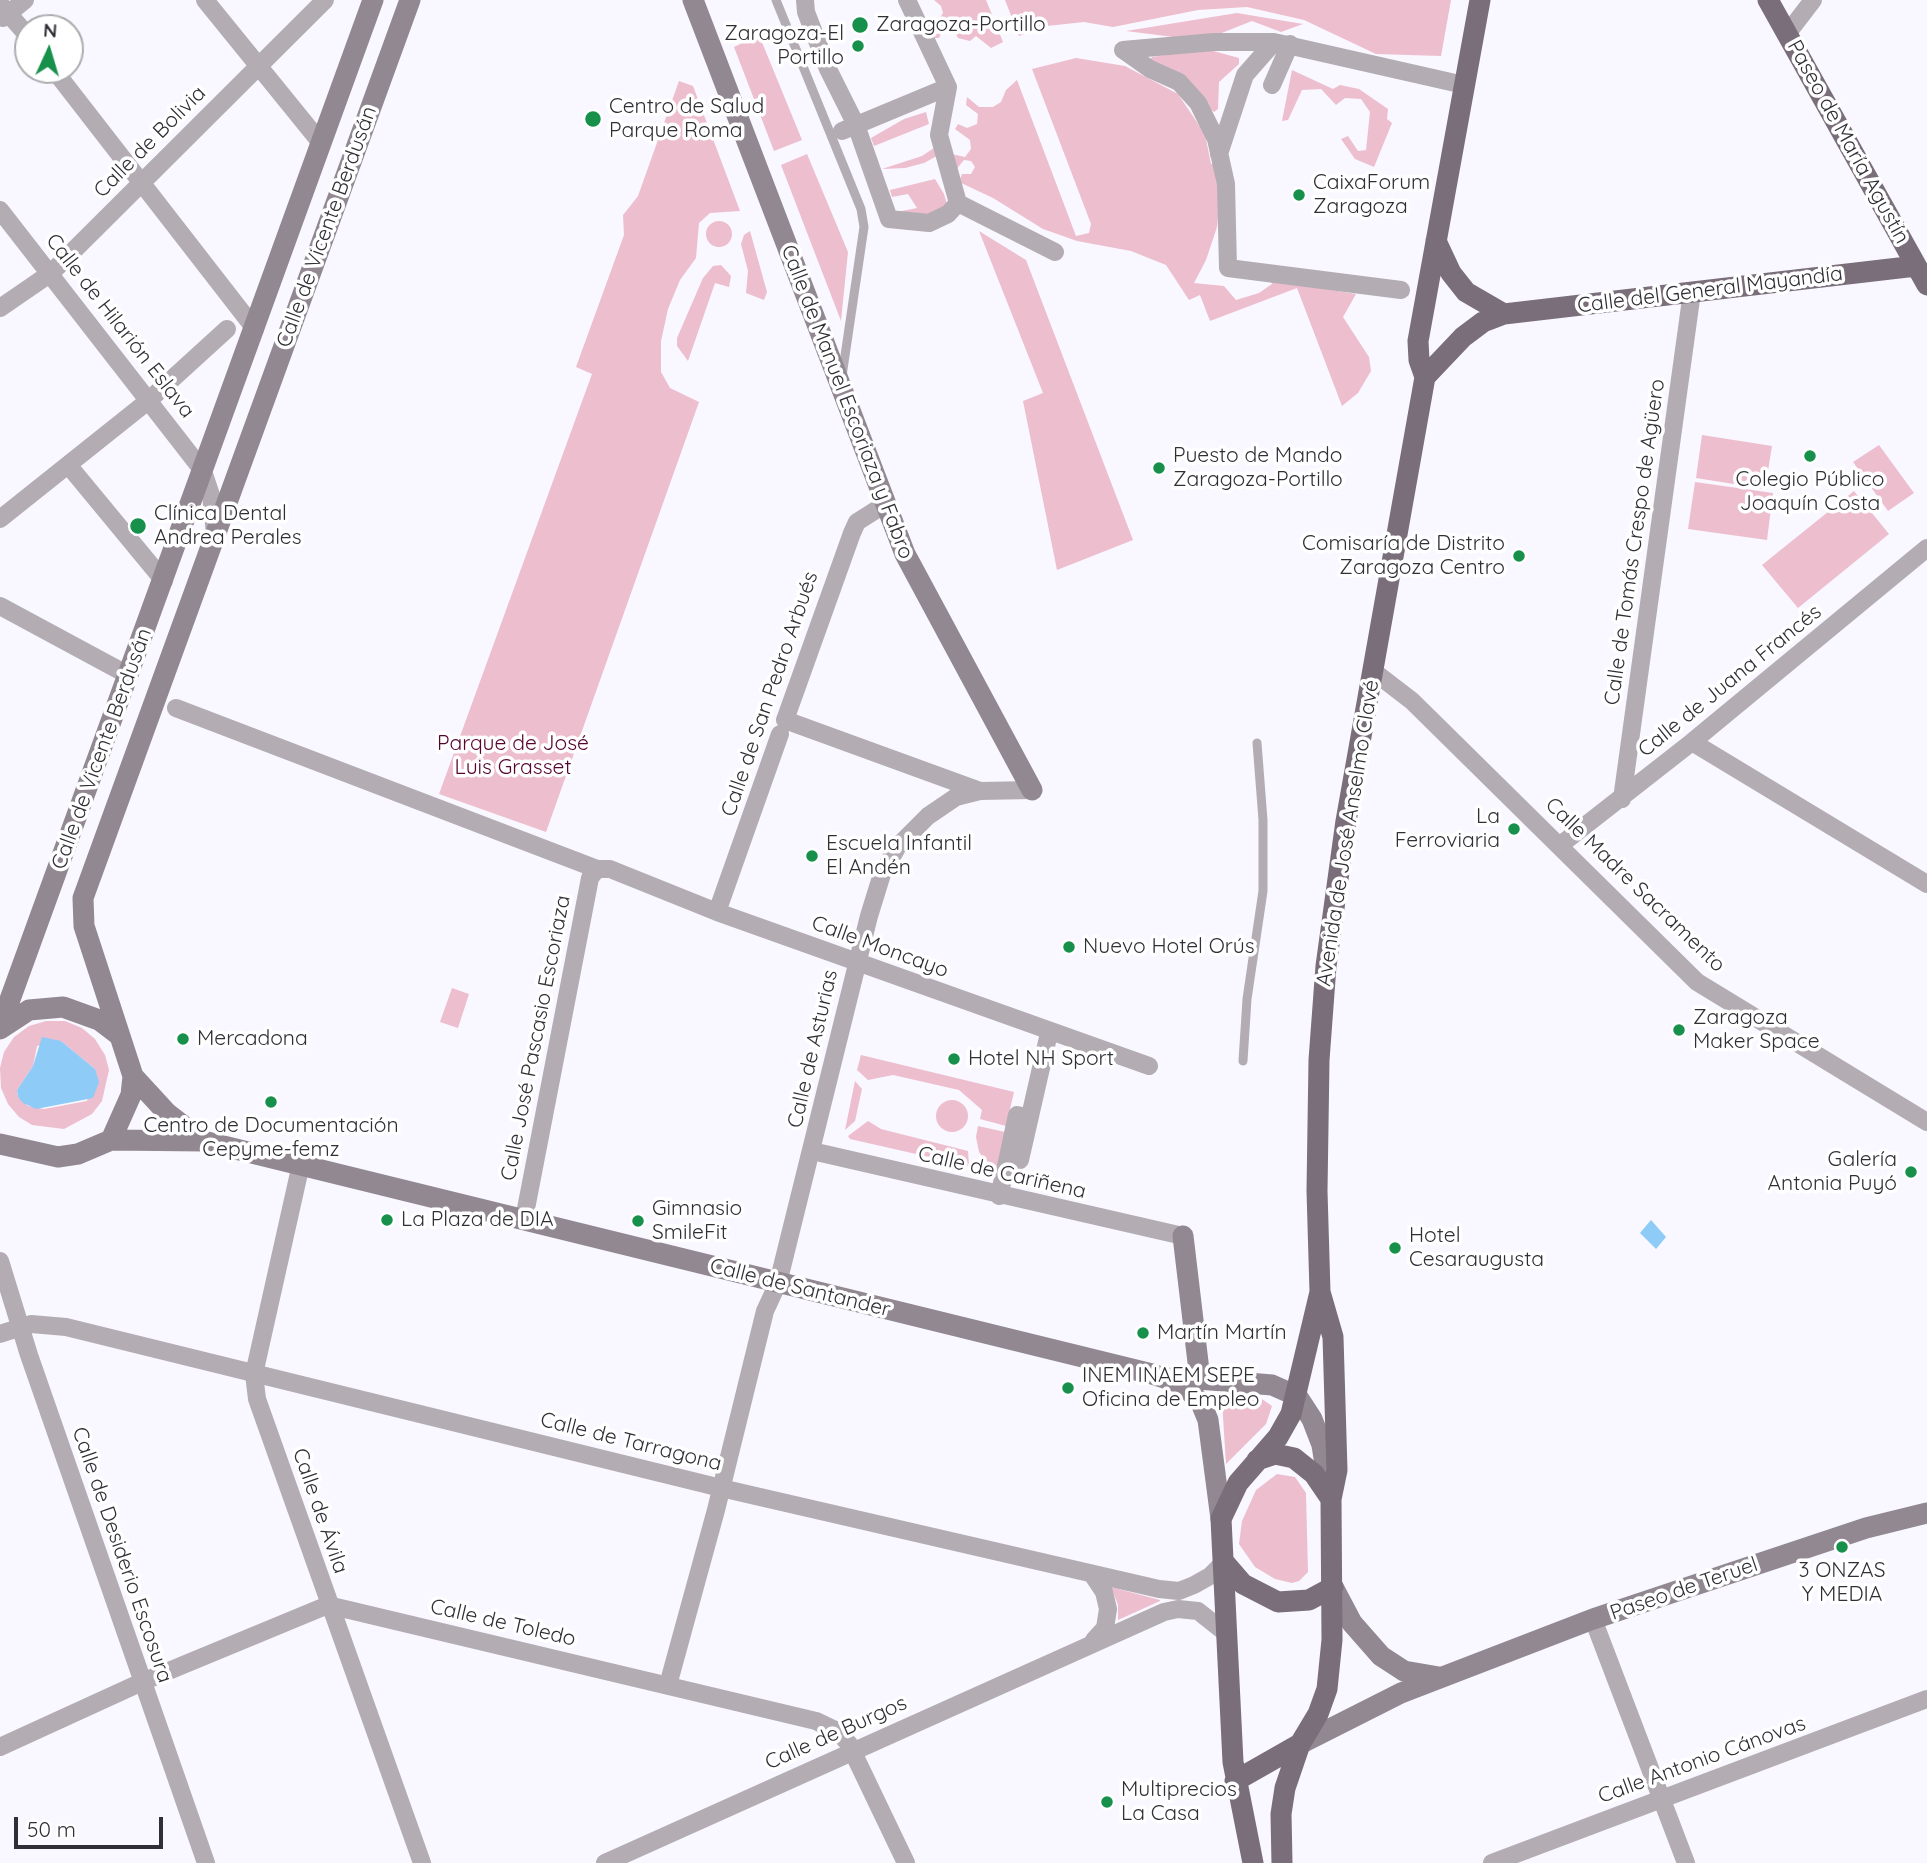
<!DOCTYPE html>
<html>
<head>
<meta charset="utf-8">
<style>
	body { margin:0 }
	#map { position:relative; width:1927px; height:1863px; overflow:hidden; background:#f9f7ff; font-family:Quicksand,sans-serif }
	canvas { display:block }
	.north { position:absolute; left:14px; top:14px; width:70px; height:70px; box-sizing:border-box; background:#fff; border:2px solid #acacaf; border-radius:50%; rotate:4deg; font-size:19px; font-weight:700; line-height:28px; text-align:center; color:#302f36 }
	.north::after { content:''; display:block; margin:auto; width:24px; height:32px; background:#16904b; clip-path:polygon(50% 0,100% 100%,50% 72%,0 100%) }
	.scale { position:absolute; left:14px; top:1817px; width:149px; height:32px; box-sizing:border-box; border:4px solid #302f36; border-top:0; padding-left:9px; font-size:21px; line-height:24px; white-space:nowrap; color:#302f36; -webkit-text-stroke:5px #fff; paint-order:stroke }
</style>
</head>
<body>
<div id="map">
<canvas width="1927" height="1863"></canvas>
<div class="north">N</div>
<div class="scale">50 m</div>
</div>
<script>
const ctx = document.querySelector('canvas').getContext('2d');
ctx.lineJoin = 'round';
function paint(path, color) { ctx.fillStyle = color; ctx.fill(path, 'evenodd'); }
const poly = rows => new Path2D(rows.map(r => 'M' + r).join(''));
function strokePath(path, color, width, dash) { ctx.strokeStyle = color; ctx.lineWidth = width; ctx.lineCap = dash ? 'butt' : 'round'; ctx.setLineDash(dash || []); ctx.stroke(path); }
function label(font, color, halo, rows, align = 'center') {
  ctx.font = font + ' Quicksand,sans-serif'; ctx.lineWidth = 7; ctx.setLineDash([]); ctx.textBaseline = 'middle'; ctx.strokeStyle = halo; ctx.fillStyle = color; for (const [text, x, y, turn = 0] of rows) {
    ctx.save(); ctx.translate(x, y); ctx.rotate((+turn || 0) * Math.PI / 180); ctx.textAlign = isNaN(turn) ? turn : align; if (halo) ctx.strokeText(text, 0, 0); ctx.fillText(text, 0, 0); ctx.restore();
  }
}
paint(poly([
	[934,0,986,0,1003,42,991,48,976,36,970,41,958,38,955,32,948,29,942,32,939,38,933,38,928,25,938,21,943,13,941,6],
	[1005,0,1451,0,1441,56,1376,54,1304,20,1247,7,1198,10,1113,27,1084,22,1047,26,1019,36],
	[1237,13,1303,24,1281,32,1252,21,1209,38,1189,39,1126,31],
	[759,35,802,140,774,151,734,47],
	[1206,49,1239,58,1239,64,1219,82,1218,109,1214,112,1149,60,1152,57],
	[1076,58,1125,66,1178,94,1205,134,1211,164,1215,163,1220,199,1217,227,1206,260,1194,283,1224,286,1236,300,1259,293,1272,284,1271,280,1356,294,1343,317,1369,357,1371,371,1358,393,1342,406,1297,288,1210,321,1200,295,1189,300,1166,265,1131,251,1077,241,1043,229,993,198,959,182,962,174,971,174,975,167,971,161,964,160,955,171,951,154,965,157,971,149,970,140,955,129,958,124,967,128,977,124,978,114,966,105,967,97,979,107,993,107,1001,102,1006,90,1017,80,1076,236,1089,233,1091,224,1032,69],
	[1292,70,1333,89,1340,85,1359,89,1388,109,1387,119,1392,123,1374,167,1355,159,1341,139,1348,136,1358,151,1366,150,1370,112,1361,99,1345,98,1336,105,1321,89,1302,90,1288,120,1282,121],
	[679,81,693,86,740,211,710,213,699,223,696,258,680,280,668,309,661,341,661,372,670,388,699,402,546,832,439,794,592,374,576,367,624,235,623,215,638,196],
	[926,112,929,124,874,146,871,138,904,119],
	[934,148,937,156,924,163,905,168,882,169,922,156],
	[807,154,848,252,841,321,781,165],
	[935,179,944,194,949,211,925,222,900,219,897,212,917,208,908,194,892,197,890,190],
	'706 234a13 13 0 1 1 26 0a13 13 0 1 1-26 0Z',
	[750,231,767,292,764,300,746,293,748,271,741,244,744,235],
	[979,231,1026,260,1133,540,1057,570,1023,401,1043,393],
	[721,265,731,276,729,287,715,283,688,361,677,346,677,338,703,278,713,266],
	[1702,435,1772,446,1765,489,1696,478],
	[1879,445,1914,493,1888,511,1853,462],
	[1695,482,1773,493,1767,540,1688,529],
	[1854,491,1889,534,1798,608,1762,565],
	[452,988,469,994,458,1028,440,1022],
	[46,1021,65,1021,82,1028,95,1039,105,1055,109,1070,102,1101,92,1114,64,1129,32,1125,19,1117,8,1104,1,1088,0,1068,4,1052,14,1037,29,1026],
	[61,1041,95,1069,87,1101,44,1109,28,1106,18,1097,17,1090,33,1066,37,1046],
	[861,1055,1014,1092,1006,1126,980,1119,982,1110,959,1090,893,1075,868,1080,857,1070],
	[855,1081,862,1089,855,1121,845,1130],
	'936 1116a16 16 0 1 1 32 0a16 16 0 1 1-32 0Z',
	[868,1121,881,1129,968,1151,969,1166,850,1139,848,1136],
	[978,1126,1005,1132,997,1166,985,1160,979,1152,976,1137],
	[1225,1396,1259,1397,1272,1406,1266,1424,1226,1464,1222,1401],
	[1277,1474,1295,1477,1306,1493,1308,1572,1299,1581,1292,1583,1275,1579,1255,1567,1239,1544,1242,1521,1256,1490],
	[1111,1587,1160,1600,1160,1601,1118,1620,1118,1605]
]), '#edbece');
paint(poly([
	[42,1037,61,1041,95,1069,99,1082,93,1098,36,1109,23,1103,18,1097,17,1090,33,1066],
	[1651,1220,1666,1237,1656,1249,1640,1233]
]), '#8ecbf6');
strokePath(poly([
	[776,0,861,209,864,227,842,376],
	[1243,1061,1247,999,1263,891,1263,820,1257,743]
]), '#b3acb3', 9);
strokePath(poly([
	[205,0,321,143],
	[805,0,806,12,828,69,856,125,889,219,929,223,948,214,958,203,939,135,948,87,907,0],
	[0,4,28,36],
	[3,18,25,0],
	[1787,34,1813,0],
	[1123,50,1150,69,1179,82,1198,103,1216,139,1226,184,1228,268,1401,290],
	[1123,50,1214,42,1274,42,1464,85],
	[54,70,255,329],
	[1272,85,1290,44],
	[842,131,948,87],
	[1219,154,1245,75,1274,42],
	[958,203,1055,252],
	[0,210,203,471,211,495,215,534],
	[0,308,51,273,325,0],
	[69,466,164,581],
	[884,505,857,522,852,533,785,720,980,791,1032,790],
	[0,519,148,401,227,329],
	[0,606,128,675],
	[1373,671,1412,701,1697,982,1927,1122],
	[176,708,597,869],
	[1692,742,1927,884],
	[1622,799,1692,292],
	[1559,846,1692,742,1927,548],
	[597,869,610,869,717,912,1149,1066],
	[717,912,780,734],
	[812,1151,1183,1236],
	[1008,1157,1017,1115,1029,1118],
	[301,1164,254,1374,257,1399,422,1863],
	[999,1196,1008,1157,1020,1160,1049,1033],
	[524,1219,590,878,597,869],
	[0,1261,29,1355,206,1863],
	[0,1334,31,1324,66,1327,721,1488,1159,1589,1179,1591,1194,1585,1210,1576,1224,1562],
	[1092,1574,1104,1592,1108,1609,1105,1628,1094,1640],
	[1593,1619,1686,1863],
	[668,1685,716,1510,765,1311,778,1283,869,916,882,874,898,846,928,816,956,797,980,791],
	[0,1747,142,1682,328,1605,816,1721,837,1731,849,1744,906,1863],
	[605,1863,1164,1612,1178,1609,1198,1611,1227,1634],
	[1492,1863,1927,1699]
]), '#b3acb3', 18);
strokePath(poly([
	[693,0,905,554,1032,790],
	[0,1027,373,0],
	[0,1029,29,1010,63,1007,99,1020,120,1036],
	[133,1076,167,1113,203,1141],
	[111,1140,131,1095,133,1076,84,926,83,898,410,0],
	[0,1144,58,1157,78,1154,111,1140,203,1141,1152,1374,1183,1384,1201,1403,1208,1420,1221,1519],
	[1183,1236,1200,1379],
	[1174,1377,1272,1385,1297,1396,1312,1419,1322,1445,1330,1496],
	[1333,1587,1352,1623,1381,1656,1404,1671,1439,1677],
	[1300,1744,1401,1693,1593,1619,1866,1528,1927,1513]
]), '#918891', 21);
strokePath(poly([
	[1768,0,1927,285],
	[1436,241,1451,273,1466,292,1504,314],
	[1425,377,1463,337,1483,322,1504,314,1916,266],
	[1257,1460,1275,1454,1294,1458,1314,1474,1331,1499],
	[1224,1562,1243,1584,1278,1602,1309,1600,1333,1587],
	[1235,1781,1300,1744],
	[1253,1863,1233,1762,1221,1519,1238,1483,1278,1437,1291,1414,1320,1292],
	[1282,1863,1281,1814,1285,1788,1300,1744,1318,1714,1327,1689,1332,1640,1331,1499,1337,1470,1333,1337,1320,1292,1317,1191,1319,1060,1326,966,1346,821,1425,377,1419,360,1418,341,1480,0]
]), '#796e79', 21);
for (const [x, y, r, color] of [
	[860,25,9,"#16904b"],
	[858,46,7,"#16904b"],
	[593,119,9,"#16904b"],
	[1299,195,7,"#16904b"],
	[1810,456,7,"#16904b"],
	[1159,468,7,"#16904b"],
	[138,526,9,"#16904b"],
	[1519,556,7,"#16904b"],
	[1514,829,7,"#16904b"],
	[812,856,7,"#16904b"],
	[1069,947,7,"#16904b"],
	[1679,1030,7,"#16904b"],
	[183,1039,7,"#16904b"],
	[954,1059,7,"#16904b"],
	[271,1102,7,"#16904b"],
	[1911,1172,7,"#16904b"],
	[387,1220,7,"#16904b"],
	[638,1221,7,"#16904b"],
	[1395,1248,7,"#16904b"],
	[1143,1333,7,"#16904b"],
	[1068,1388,7,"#16904b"],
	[1842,1547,7,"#16904b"],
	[1107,1802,7,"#16904b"]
]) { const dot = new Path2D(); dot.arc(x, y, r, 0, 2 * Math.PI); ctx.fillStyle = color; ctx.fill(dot); strokePath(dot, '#fff', 2.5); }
label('21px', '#302f36', '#fff', [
	["Zaragoza-Portillo",876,25],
	["Zaragoza-El",844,34,"right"],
	["Portillo",844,58,"right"],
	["Centro de Salud",609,107],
	["Parque Roma",609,131],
	["CaixaForum",1313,183],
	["Zaragoza",1313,207],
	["Puesto de Mando",1173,456],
	["Zaragoza-Portillo",1173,480],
	["Colegio Público",1810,480,"center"],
	["Joaquín Costa",1810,504,"center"],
	["Clínica Dental",154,514],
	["Andrea Perales",154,538],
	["Comisaría de Distrito",1505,544,"right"],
	["Zaragoza Centro",1505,568,"right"],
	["La",1500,817,"right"],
	["Ferroviaria",1500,841,"right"],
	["Escuela Infantil",826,844],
	["El Andén",826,868],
	["Nuevo Hotel Orús",1083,947],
	["Zaragoza",1693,1018],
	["Maker Space",1693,1042],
	["Mercadona",197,1039],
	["Hotel NH Sport",968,1059],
	["Centro de Documentación",271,1126,"center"],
	["Cepyme-femz",271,1150,"center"],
	["Galería",1897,1160,"right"],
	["Antonia Puyó",1897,1184,"right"],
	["Gimnasio",652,1209],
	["SmileFit",652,1233],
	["La Plaza de DIA",401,1220],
	["Hotel",1409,1236],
	["Cesaraugusta",1409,1260],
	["Martín Martín",1157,1333],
	["INEM INAEM SEPE",1082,1376],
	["Oficina de Empleo",1082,1400],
	["3 ONZAS",1842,1571,"center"],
	["Y MEDIA",1842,1595,"center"],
	["Multiprecios",1121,1790],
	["La Casa",1121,1814]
], 'left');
label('21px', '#302f36', '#fff', [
	["Calle de Bolivia",150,142,-45],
	["Paseo de María Agustín",1848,142,61],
	["Calle de Vicente Berdusán",327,227,-70],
	["Calle del General Mayandía",1710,290,-7],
	["Calle de Hilarión Eslava",120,326,52],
	["Calle de Manuel Escoriaza y Fabro",847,402,69],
	["Calle de Tomás Crespo de Agüero",1635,542,-82],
	["Calle de Juana Francés",1730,681,-39],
	["Calle de San Pedro Arbués",770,694,-71],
	["Calle de Vicente Berdusán",102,749,-70],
	["Avenida de José Anselmo Clavé",1348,833,-81],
	["Calle Madre Sacramento",1635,885,44],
	["Calle Moncayo",880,947,20],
	["Calle José Pascasio Escoriaza",536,1038,-79],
	["Calle de Asturias",813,1049,-77],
	["Calle de Cariñena",1002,1173,13],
	["Calle de Santander",800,1288,14],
	["Calle de Tarragona",631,1442,14],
	["Calle de Ávila",320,1511,71],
	["Calle de Desiderio Escosura",122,1555,71],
	["Paseo de Teruel",1684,1589,-19],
	["Calle de Toledo",503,1623,13],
	["Calle de Burgos",836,1733,-24],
	["Calle Antonio Cánovas",1702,1760,-20]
]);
label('21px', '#56042f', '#fff', [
	["Parque de José",513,744],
	["Luis Grasset",513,768]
]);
</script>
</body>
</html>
